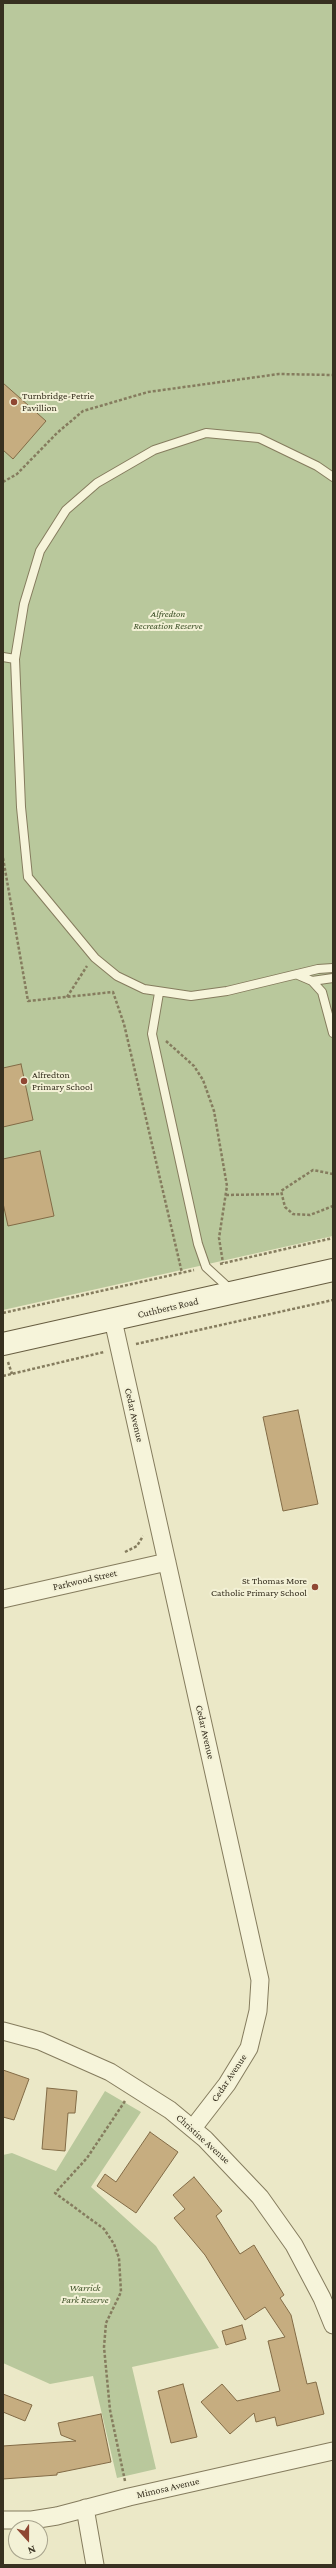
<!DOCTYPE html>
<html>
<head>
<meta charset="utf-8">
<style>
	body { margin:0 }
	#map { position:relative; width:336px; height:2568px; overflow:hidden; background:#ebe8c7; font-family:"Crimson Pro",serif }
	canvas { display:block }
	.frame { position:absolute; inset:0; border:4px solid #373020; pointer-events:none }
	.north { position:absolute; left:8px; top:2520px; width:40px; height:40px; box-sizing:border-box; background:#f3f1d6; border:1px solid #a8a48d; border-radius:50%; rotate:159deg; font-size:11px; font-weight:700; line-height:16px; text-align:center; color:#373020 }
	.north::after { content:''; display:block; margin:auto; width:14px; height:18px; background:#8f4733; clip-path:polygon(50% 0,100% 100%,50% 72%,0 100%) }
</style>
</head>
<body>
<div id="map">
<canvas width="336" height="2568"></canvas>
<div class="frame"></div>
<div class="north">N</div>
</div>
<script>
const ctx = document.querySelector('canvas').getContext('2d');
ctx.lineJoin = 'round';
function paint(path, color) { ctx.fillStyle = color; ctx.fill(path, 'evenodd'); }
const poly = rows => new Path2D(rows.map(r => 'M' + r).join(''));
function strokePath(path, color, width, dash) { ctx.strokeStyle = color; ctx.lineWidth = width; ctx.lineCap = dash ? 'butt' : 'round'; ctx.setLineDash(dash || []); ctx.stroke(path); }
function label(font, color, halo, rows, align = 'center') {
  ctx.font = font + ' "Crimson Pro",serif'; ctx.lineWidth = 4; ctx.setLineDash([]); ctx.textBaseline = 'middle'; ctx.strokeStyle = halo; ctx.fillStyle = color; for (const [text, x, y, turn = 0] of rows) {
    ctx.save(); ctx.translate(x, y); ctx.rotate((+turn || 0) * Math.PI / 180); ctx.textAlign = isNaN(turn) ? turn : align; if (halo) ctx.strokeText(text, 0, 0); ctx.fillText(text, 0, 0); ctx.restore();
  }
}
paint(poly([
	[3,3,333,3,333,1236,3,1310],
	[105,2091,141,2112,91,2187,156,2246,219,2348,132,2367,156,2469,117,2478,93,2376,50,2384,3,2363,3,2155,12,2153,56,2171]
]), '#b9c89c');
const building = poly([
	[3,383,46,421,13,459,3,450,3,383],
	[21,1064,33,1120,3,1127,3,1068,21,1064],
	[40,1151,54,1216,8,1226,3,1203,3,1159,40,1151],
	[298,1410,318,1504,283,1511,263,1417,298,1410],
	[3,2070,29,2079,14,2120,3,2117,3,2070],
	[47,2088,77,2091,75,2113,68,2113,65,2151,42,2149,47,2088],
	[150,2132,178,2152,136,2213,97,2186,105,2174,116,2182,150,2132],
	[194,2177,222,2211,216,2216,240,2254,254,2245,284,2295,280,2298,291,2315,307,2384,316,2382,324,2414,277,2426,275,2417,256,2422,254,2413,230,2434,201,2402,222,2384,237,2401,280,2391,268,2341,285,2337,265,2307,245,2320,205,2255,174,2218,185,2209,173,2195,194,2177],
	[242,2325,246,2339,226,2345,222,2331,242,2325],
	[183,2384,197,2437,171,2443,158,2391,183,2384],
	[3,2394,32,2405,25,2421,3,2412,3,2394],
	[101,2414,111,2462,57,2473,57,2475,3,2479,3,2446,76,2441,61,2435,58,2423,101,2414]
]);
paint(building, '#c6ad80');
strokePath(building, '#826b46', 1);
const lane = poly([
	[333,477,317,466,259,438,206,433,154,450,97,483,66,510,40,551,24,604,15,659,21,807,28,877,95,958,117,976,144,989,191,996,227,991,318,969,333,968],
	[3,657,15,659],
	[298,975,312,981,322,992,333,1033],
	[312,981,333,978],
	[159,993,152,1034,198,1244,206,1267,231,1290]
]);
const street = poly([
	[113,1320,260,1980,258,2011,249,2048,227,2084,193,2128],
	[3,1599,167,1562],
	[3,2031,40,2041,110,2072,170,2110,205,2139,260,2197,294,2245,322,2298,333,2325],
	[85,2508,95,2565],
	[3,2520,32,2520,57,2516,129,2497,333,2451]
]);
const secondary = poly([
	[3,1344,333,1270]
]);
strokePath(lane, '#857c5e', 10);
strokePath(street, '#857c5e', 19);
strokePath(secondary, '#675d41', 24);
strokePath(poly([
	[3,482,17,474,57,433,83,411,148,392,279,374,333,375],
	[3,858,28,1001,113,992,124,1024,182,1273],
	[67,997,87,966],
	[166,1041,194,1066,203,1080,214,1111,227,1186,219,1238,223,1263],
	[333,1174,313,1170,281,1191,285,1207,293,1214,310,1215,333,1206],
	[226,1195,281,1194],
	[220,1264,333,1238],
	[3,1313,194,1270],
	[136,1344,333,1300],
	[8,1362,12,1374],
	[3,1376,104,1352],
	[125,1552,137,1546,143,1536],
	[125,2481,110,2410,104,2347,106,2323,121,2292,119,2258,114,2244,104,2229,55,2193,87,2158,125,2101]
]), '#857c5e', 2.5, [3, 2]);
strokePath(lane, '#f6f4da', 8);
strokePath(street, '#f6f4da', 17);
strokePath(secondary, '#f6f4da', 22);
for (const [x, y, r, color] of [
	[14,402,4,"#8f4733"],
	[24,1081,4,"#8f4733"],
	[315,1587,4,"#8f4733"]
]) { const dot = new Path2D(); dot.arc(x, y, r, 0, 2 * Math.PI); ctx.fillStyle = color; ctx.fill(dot); strokePath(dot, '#f3f1d6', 1.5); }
label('10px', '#373020', '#f3f1d6', [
	["Turnbridge-Petrie",22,396],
	["Pavillion",22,408],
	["Alfredton",32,1075],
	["Primary School",32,1087],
	["St Thomas More",307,1581,"right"],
	["Catholic Primary School",307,1593,"right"]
], 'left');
label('italic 10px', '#3e5229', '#f3f1d6', [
	["Alfredton",168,614],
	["Recreation Reserve",168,626],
	["Warrick",85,2288],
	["Park Reserve",85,2300]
]);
label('10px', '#373020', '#f3f1d6', [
	["Cuthberts Road",168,1308,-13],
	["Cedar Avenue",134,1415,77],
	["Parkwood Street",85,1580,-13],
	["Cedar Avenue",205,1732,77],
	["Cedar Avenue",229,2078,-56],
	["Christine Avenue",203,2139,42],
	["Mimosa Avenue",168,2488,-13]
]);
</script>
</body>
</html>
